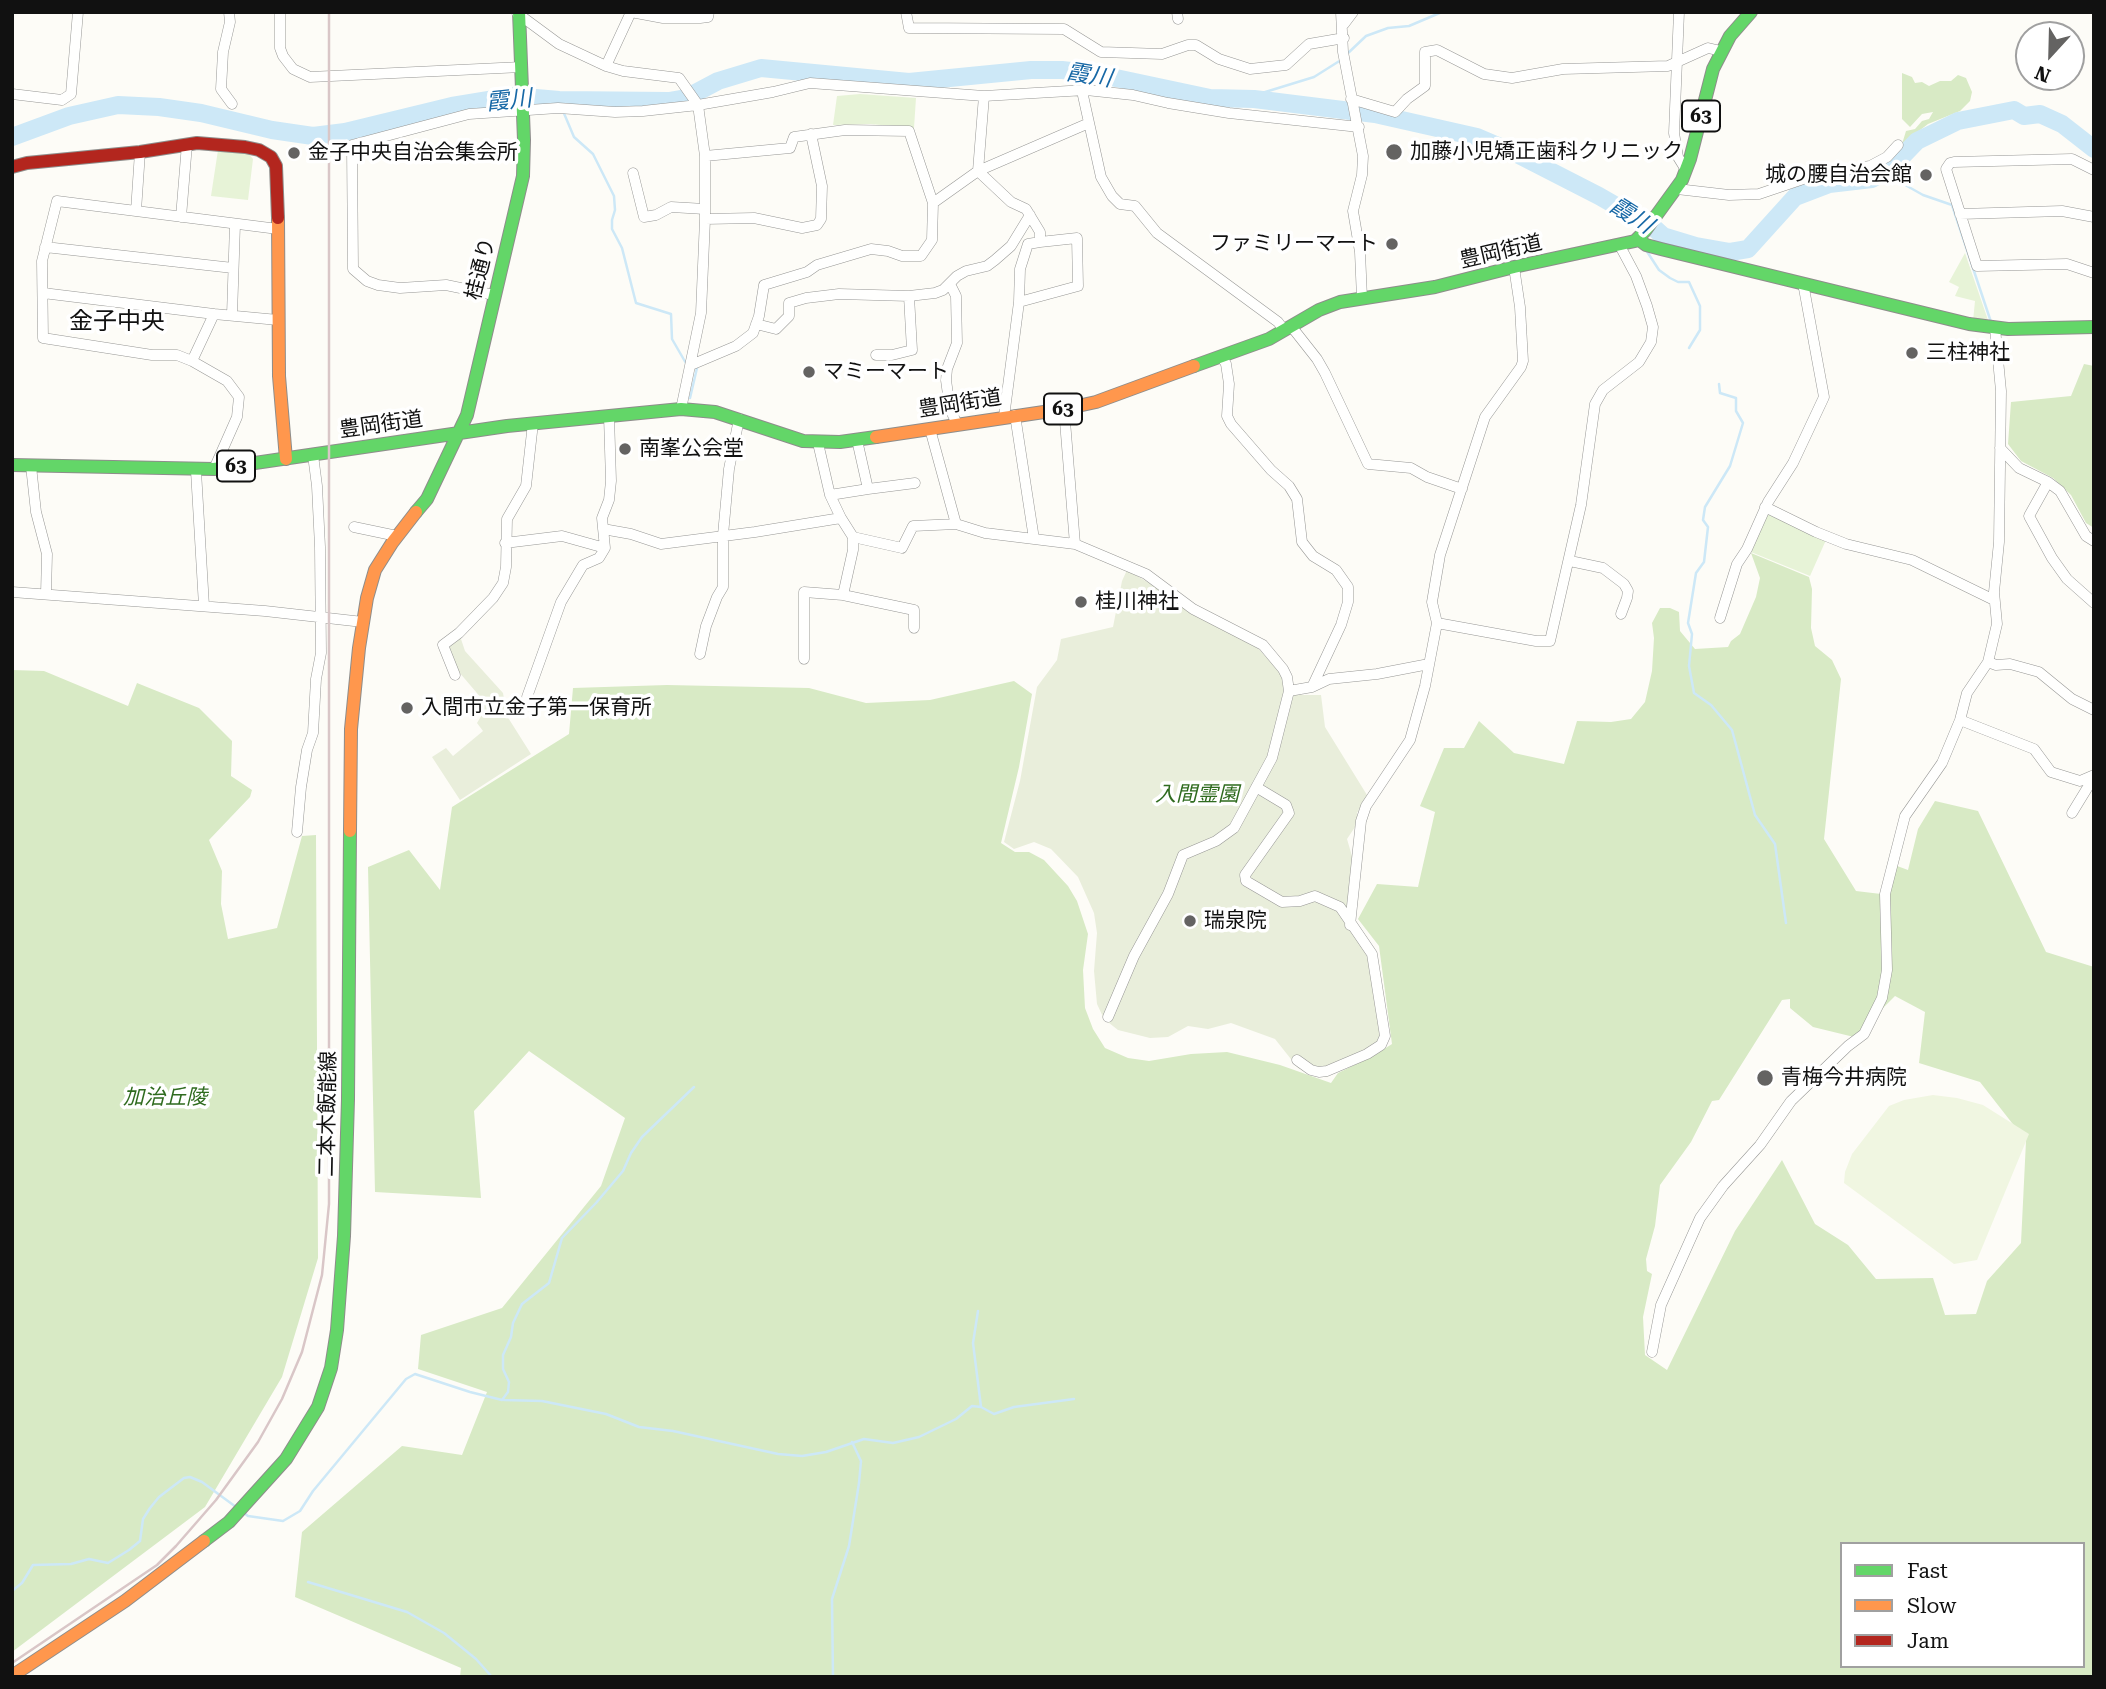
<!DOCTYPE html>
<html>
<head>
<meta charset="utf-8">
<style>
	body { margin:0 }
	#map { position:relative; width:2106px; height:1689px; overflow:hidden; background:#fdfcf7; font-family:"Roboto Serif",serif }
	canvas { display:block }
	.frame { position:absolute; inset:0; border:14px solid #111; pointer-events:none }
	.legend { position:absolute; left:1840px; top:1542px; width:245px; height:126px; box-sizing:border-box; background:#fff; border:2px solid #a0a0a0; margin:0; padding:9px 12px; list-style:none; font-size:21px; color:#111 }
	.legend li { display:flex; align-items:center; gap:14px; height:35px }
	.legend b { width:35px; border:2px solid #a0a0a0 }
	.north { position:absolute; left:2015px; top:21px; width:70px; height:70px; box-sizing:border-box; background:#fff; border:2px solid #a0a0a0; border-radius:50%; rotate:202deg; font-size:19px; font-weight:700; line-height:28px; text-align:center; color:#111 }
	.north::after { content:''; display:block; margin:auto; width:24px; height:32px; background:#646362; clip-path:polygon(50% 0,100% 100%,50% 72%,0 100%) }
</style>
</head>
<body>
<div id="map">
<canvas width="2106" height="1689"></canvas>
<div class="frame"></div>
<ul class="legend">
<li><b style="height:9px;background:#63d668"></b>Fast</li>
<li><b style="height:9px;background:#ff974d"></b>Slow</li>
<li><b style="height:9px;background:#b3261e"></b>Jam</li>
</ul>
<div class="north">N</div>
</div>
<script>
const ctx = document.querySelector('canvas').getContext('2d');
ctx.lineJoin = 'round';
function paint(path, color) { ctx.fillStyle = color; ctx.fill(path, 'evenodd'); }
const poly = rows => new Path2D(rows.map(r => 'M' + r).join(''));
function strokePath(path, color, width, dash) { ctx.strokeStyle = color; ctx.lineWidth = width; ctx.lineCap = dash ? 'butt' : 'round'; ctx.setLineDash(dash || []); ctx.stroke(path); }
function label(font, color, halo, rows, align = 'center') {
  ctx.font = font + ' "Roboto Serif","Noto Sans JP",serif'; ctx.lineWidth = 7; ctx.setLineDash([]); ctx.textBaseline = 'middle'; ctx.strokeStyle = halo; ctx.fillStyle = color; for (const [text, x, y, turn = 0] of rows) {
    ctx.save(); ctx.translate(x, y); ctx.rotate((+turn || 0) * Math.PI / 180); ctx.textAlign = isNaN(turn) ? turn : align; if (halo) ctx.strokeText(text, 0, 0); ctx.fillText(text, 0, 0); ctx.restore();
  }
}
paint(poly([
	[860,94,916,98,914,128,870,124,833,125,837,96],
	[218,150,248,153,253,159,248,200,211,196],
	[1965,253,1989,323,1973,321,1975,301,1955,296,1959,287,1949,282],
	[1765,514,1770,514,1826,540,1810,576,1751,552]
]), '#e7f3d7');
paint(poly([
	[1902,73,1912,77,1915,83,1922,82,1929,86,1940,81,1951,81,1958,75,1966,78,1972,92,1970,101,1960,111,1928,124,1902,144,1906,131,1915,129,1922,121,1929,119,1933,112,1922,114,1910,127,1902,119],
	[2084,364,2094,366,2094,528,2086,523,2071,495,2053,478,2021,461,2008,444,2011,402,2071,396],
	[1751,553,1809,577,1812,589,1811,628,1815,646,1832,660,1841,679,1824,839,1856,891,1881,894,1889,863,1908,870,1918,829,1935,801,1978,811,2046,952,2094,967,2094,1677,460,1677,461,1668,295,1597,302,1532,402,1446,462,1455,487,1392,418,1369,421,1335,502,1308,601,1186,625,1118,529,1051,474,1111,481,1198,375,1192,368,867,409,850,440,890,452,807,569,734,573,688,667,685,809,688,866,703,930,700,1014,681,1032,694,1019,767,1001,843,1015,852,1029,852,1044,860,1068,886,1077,901,1088,934,1083,970,1085,1008,1093,1029,1105,1048,1128,1058,1149,1061,1191,1054,1227,1052,1280,1065,1331,1083,1338,1073,1373,1056,1392,1044,1379,946,1358,919,1377,884,1418,887,1435,812,1420,806,1444,748,1464,748,1479,721,1514,753,1564,764,1577,721,1611,722,1631,719,1645,702,1652,671,1654,638,1652,623,1660,608,1670,608,1679,612,1680,631,1695,649,1728,647,1731,641,1740,634,1756,597,1760,578],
	[1895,996,1925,1012,1919,1063,1980,1082,2026,1141,2021,1243,1987,1281,1976,1314,1945,1315,1933,1278,1876,1279,1848,1245,1815,1224,1782,1160,1735,1231,1667,1370,1645,1355,1643,1317,1652,1274,1647,1271,1646,1259,1655,1226,1660,1185,1691,1142,1712,1101,1719,1100,1782,1000,1790,999,1790,1008,1813,1027,1854,1037],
	[1842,1544,2083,1544,2083,1666,1842,1666],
	[12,670,44,671,128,706,137,683,199,708,232,741,231,776,252,790,250,797,209,840,222,871,221,904,228,939,277,928,302,836,316,835,318,1258,282,1377,205,1507,12,1652]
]), '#d8eac5');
paint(poly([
	[1127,570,1256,646,1301,695,1321,695,1325,727,1367,795,1357,813,1359,821,1347,839,1354,863,1349,915,1375,952,1388,1038,1332,1072,1327,1077,1313,1075,1298,1068,1275,1039,1231,1023,1208,1029,1188,1026,1168,1037,1150,1038,1118,1030,1104,1019,1097,1004,1094,971,1097,933,1094,913,1078,877,1051,849,1034,842,1014,849,1004,842,1020,781,1037,687,1057,660,1061,639,1113,627,1122,581],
	[460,636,465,651,503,693,507,716,531,754,460,800,432,757,446,748,453,756,483,731,477,723,483,713,477,703,482,699,453,665,448,644]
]), '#e9eedb');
paint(poly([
	[1933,1095,1957,1098,1983,1105,2029,1134,1977,1260,1954,1264,1844,1183,1845,1172,1852,1154,1889,1106,1904,1100]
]), '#f0f6e1');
strokePath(poly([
	[1346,55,1366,36,1388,28,1409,26,1442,12],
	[1254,99,1262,93,1314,77,1341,60],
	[563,111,574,137,593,154,614,196,615,210,612,220,612,229,622,248,636,303,671,314,672,339,687,365],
	[1884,173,1923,195,1952,205,1991,322],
	[1646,250,1659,270,1670,278,1678,282,1689,282,1700,306,1700,330,1689,348],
	[1719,384,1720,393,1736,398,1736,411,1743,423,1730,466,1705,507,1703,520,1708,527,1704,562,1696,573,1688,623,1692,634,1689,666,1694,693,1711,705,1732,730,1755,815,1775,844,1786,923],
	[690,398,697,368],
	[978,1311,973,1343,981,1407],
	[504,1400,542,1401,606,1414,639,1427,673,1431,778,1454,802,1456,826,1452,864,1439,893,1443,919,1437,956,1419,972,1406,981,1407,994,1414,1014,1407,1074,1399],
	[244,1513,248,1516,283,1521,300,1511,313,1491,406,1379,415,1374,470,1392,502,1400,508,1392,509,1382,503,1369,503,1355,511,1337,513,1323,522,1304,549,1283,562,1238,596,1203,623,1171,631,1153,642,1137,694,1087],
	[308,1582,407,1612,444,1633,476,1659,492,1677],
	[12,1591,22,1583,33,1565,71,1564,89,1559,108,1563,129,1550,140,1541,143,1519,150,1508,159,1497,184,1478,190,1477,202,1482,236,1507],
	[833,1677,832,1599,849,1546,859,1483,861,1461,852,1442]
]), '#cde8f7', 2.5);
strokePath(poly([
	[12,137,69,116,118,105,159,107,201,113,272,130,313,136,345,132,452,106,513,96,559,100,669,101,686,98,718,81,761,68,909,82,1031,70,1062,70,1097,74,1210,98,1254,99,1375,114,1477,137,1519,155,1599,196,1653,227,1663,236,1696,246,1730,252,1748,249,1795,197,1829,184,1872,179,1890,169,1917,141,1958,121,2014,110,2024,116,2040,114,2062,124,2094,149]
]), '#cde8f7', 18);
const street = poly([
	[229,12,230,22,223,52,221,89,232,104],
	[280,12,280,48,283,56,293,69,310,77,522,67],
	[906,12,909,28,1064,29,1101,52,1162,54,1188,45,1196,45,1219,59,1250,69,1286,65,1309,44,1344,38],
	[1177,12,1178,19],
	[1341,12,1343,52,1363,156,1362,175,1353,211,1360,252,1362,298],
	[1679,12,1674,133,1678,157,1686,170],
	[517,13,559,44,606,66,623,71,679,78,698,105,705,156,705,219,701,313,681,409],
	[1344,24,1353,12],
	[606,66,631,12,663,18,700,18,708,17,709,12],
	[1082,91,1101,177,1112,196,1120,204,1135,206,1157,233,1278,322,1284,330],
	[12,94,62,100,71,94,78,12],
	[984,96,978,171,1089,123],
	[1351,99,1395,112,1407,99,1425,86,1425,52,1437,50,1484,74,1512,78,1563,69,1668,66,1708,48,1721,51],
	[705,156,790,148,794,137,845,130,909,131,933,203],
	[2094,170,2072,159,1954,162,1950,163,1946,169,1977,266,2067,264,2094,273],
	[633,173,644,217,656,215,671,207,705,209],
	[1677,189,1729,195,1759,194,1815,175,1870,166,1887,157,1898,145],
	[136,211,140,152],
	[1960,214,2062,211,2094,217],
	[181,217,187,144],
	[705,219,754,218,802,228,817,225,821,219,822,186,811,134],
	[278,229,57,201,42,261,43,338,152,355,177,355,192,361,214,314,278,320],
	[45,247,233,268],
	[950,284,956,296,957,343,947,369,946,380,950,409,957,424],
	[43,293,214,314],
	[494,295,446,285,400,288,378,285,367,281,353,269,352,145,469,114,558,108,615,112,643,111,698,105,773,92,810,83,984,96,1086,90,1133,95,1168,103,1229,113,1359,127],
	[1019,302,1078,286,1077,238,1040,242],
	[232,315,235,224],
	[756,324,776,329,789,316,789,303,806,298,839,294,909,296,935,293,943,290,957,276,966,271,987,266,995,260,1011,246,1030,215],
	[1291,326,1317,359,1325,373,1368,464,1411,468,1427,477,1462,489],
	[876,355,892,355,912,350,909,296],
	[1222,357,1226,364,1229,384,1227,416,1231,424,1271,470,1289,486,1297,499,1302,542,1313,556,1336,570,1348,587,1348,602,1341,625,1312,687],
	[192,361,227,381,239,397,237,417,214,469],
	[691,365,736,346,753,333,759,316,764,285,807,272,817,265,871,249,888,251,902,256,921,256,932,240,933,203,978,171,1011,202,1026,209,1040,232,1040,242,1028,244,1020,269,1019,302,1004,417],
	[1064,409,1075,544],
	[1015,415,1034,539],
	[930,429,956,524],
	[818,443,830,495,841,518],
	[2000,448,2019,468,2048,482,2060,491,2086,536,2094,541],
	[31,466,36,512,47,554,46,594],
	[196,471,204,606],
	[2048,482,2029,516,2052,558,2067,579,2094,603],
	[868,489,915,483],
	[830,495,868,489,857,440],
	[1765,507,1816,532,1846,544,1912,560,1994,600],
	[354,527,397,536],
	[603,529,631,534,661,544,755,532,841,518,853,537,902,548,913,526,956,524,985,533,1075,544,1146,574,1193,609,1263,645,1283,669,1287,677,1289,691,1272,758,1234,828,1216,841,1183,855,1168,894,1134,956,1108,1017],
	[505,543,562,536,605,548],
	[1570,561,1603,568,1624,584,1628,591,1627,598,1621,614],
	[12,592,265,611,363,622],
	[843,595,914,610,914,628],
	[1720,618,1737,564,1747,549,1768,502,1793,463,1824,397,1803,283],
	[1437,623,1536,641,1550,641,1581,505,1595,404,1603,390,1639,362,1651,342,1653,327,1647,306,1636,276,1620,246],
	[700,654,706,626,717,597,723,587,723,535,729,469,739,419],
	[804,659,804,592,843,595,853,550,853,537],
	[1988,662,1996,665,2010,664,2039,672,2072,699,2094,710],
	[455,675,443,645,459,633,493,598,503,583,506,567,507,519,526,486,533,423],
	[1289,691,1312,687,1329,679,1377,674,1429,664],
	[527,697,561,602,583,565,599,558,605,548,602,518,609,500,611,481,609,416],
	[1960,720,2034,749,2051,772,2080,781,2094,775],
	[1256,787,1286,805,1289,813,1245,875,1246,881,1282,902,1300,901,1315,896,1340,907,1372,954,1385,1036,1381,1045,1367,1054,1327,1071,1319,1072,1311,1070,1297,1060],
	[2072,813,2094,777],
	[297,832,301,787,307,750,313,733,316,679,321,653,320,547,317,486,313,455],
	[1350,925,1361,821,1366,806,1410,740,1425,686,1437,623,1432,602,1440,555,1485,417,1521,367,1523,361,1520,307,1514,267],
	[1652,1352,1661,1305,1700,1218,1723,1186,1760,1145,1791,1101,1848,1046,1864,1034,1882,998,1887,970,1885,894,1905,816,1942,763,1960,720,1967,693,1988,662,1997,624,1994,592,1999,542,2001,391,1995,328]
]);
const fast = poly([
	[1638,239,1646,245,1661,249,1969,324,2008,329,2094,327],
	[1194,366,1269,339,1319,310,1340,302,1435,287,1514,267,1635,241,1645,231,1682,180,1690,159,1713,69,1730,36,1751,12],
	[12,465,214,469,507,426,681,409,715,412,803,441,840,442,876,437],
	[416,512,427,499,467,415,523,176,524,140,519,12],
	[204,1541,229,1522,286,1459,318,1407,331,1368,337,1330,344,1236,348,1099,350,831]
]);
const slow = poly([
	[278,218,279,376,286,459],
	[876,437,1064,409,1096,402,1194,366],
	[350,831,351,729,359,648,367,598,375,570,392,543,416,512],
	[12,1676,125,1601,204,1541]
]);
const jam = poly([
	[12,167,27,163,140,152,197,143,245,147,259,150,271,157,276,166,278,218]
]);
strokePath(street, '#979795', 11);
strokePath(fast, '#8e8d8b', 14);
strokePath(slow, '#8e8d8b', 14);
strokePath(jam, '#8e8d8b', 14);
strokePath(street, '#fffffe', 10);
strokePath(fast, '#63d668', 12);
strokePath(slow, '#ff974d', 12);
strokePath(jam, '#b3261e', 12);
strokePath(poly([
	[12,1663,157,1565,176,1546,216,1500,258,1442,282,1399,302,1352,322,1275,329,1204,329,12]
]), '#d9c6c7', 2.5);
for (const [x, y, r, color] of [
	[1394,152,9,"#646362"],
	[294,153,7,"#646362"],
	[1926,175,7,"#646362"],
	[1392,244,7,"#646362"],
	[1912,353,7,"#646362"],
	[809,372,7,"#646362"],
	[625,449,7,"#646362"],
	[1081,602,7,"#646362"],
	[407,708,7,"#646362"],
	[1190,921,7,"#646362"],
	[1765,1078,9,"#646362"]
]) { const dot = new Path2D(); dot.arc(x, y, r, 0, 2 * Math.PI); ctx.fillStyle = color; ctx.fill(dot); strokePath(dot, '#fff', 2.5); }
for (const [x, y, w] of [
	[1701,116,38],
	[1063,409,38],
	[236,466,38]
]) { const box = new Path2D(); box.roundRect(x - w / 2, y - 15.5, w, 31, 5); ctx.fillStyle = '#fff'; ctx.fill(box); strokePath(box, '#111', 2); }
label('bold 19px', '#111', null, [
	["63",1701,116],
	["63",1063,409],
	["63",236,466]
]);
label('21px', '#111', '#fff', [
	["加藤小児矯正歯科クリニック",1410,152],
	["金子中央自治会集会所",308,153],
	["城の腰自治会館",1912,175,"right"],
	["ファミリーマート",1378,244,"right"],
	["三柱神社",1926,353],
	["マミーマート",823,372],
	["南峯公会堂",639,449],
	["桂川神社",1095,602],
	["入間市立金子第一保育所",421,708],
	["瑞泉院",1204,921],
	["青梅今井病院",1781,1078]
], 'left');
label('21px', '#111', '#fff', [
	["豊岡街道",1501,252,-13],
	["桂通り",481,269,-76],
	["豊岡街道",960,404,-9],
	["豊岡街道",381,425,-8],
	["二本木飯能線",328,1114,-89]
]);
label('italic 21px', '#2f6b1f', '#fff', [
	["入間霊園",1197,795],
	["加治丘陵",165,1098]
]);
label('italic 23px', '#1768a6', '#fff', [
	["霞川",1089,76,9],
	["霞川",509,101,-6],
	["霞川",1631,216,32]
]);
label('24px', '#111', '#fff', [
	["金子中央",117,322]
]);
</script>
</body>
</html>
